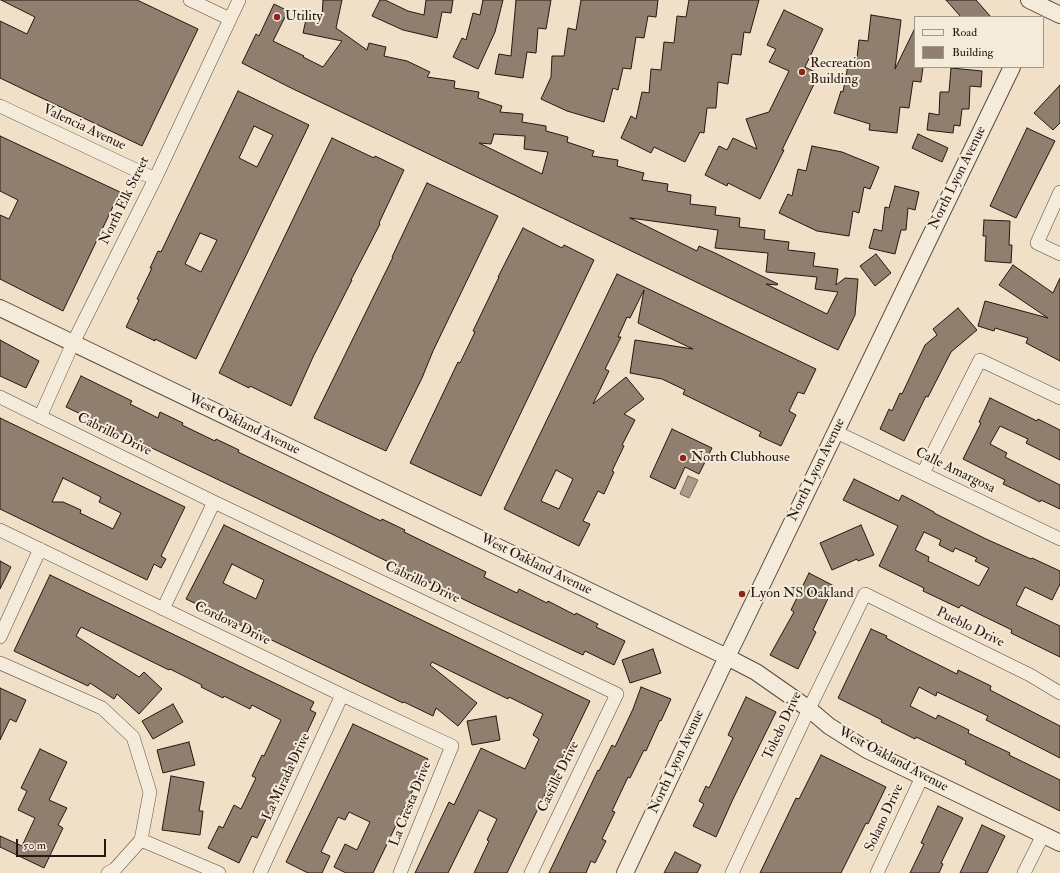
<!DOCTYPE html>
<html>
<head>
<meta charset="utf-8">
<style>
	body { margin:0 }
	#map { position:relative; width:1060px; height:873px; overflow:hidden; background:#f0e0c7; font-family:"IM FELL Double Pica",serif }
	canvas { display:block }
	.legend { position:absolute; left:914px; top:16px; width:130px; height:52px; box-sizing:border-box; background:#f5ebdb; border:1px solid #a3968a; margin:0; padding:5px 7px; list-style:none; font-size:12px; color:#281610 }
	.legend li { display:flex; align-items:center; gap:8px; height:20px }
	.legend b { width:20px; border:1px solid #a3968a }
	.scale { position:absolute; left:16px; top:839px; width:90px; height:18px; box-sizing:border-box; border:2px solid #281610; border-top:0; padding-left:5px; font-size:12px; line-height:14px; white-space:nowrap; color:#281610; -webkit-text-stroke:3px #f5ebdb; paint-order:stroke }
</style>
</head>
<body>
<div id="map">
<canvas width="1060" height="873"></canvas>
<ul class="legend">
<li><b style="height:5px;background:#f5ebdb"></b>Road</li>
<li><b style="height:11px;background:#907f6f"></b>Building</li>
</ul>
<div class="scale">50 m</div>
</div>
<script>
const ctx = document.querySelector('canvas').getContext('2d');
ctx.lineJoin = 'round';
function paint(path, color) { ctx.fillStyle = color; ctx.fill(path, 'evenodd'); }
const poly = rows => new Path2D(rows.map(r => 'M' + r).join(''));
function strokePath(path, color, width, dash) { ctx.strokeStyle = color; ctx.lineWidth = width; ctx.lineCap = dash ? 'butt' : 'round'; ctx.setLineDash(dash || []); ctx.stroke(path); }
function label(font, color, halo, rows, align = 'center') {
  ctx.font = font + ' "IM FELL Double Pica",serif'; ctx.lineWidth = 4; ctx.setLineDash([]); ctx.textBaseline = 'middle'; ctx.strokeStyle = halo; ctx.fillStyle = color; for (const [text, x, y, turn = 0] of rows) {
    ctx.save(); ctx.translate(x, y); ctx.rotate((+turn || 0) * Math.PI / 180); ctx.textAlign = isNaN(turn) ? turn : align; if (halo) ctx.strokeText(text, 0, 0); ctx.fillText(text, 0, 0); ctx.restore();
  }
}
const water = poly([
	[688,476,698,480,689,498,680,494,688,476]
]);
paint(water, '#ac9b89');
strokePath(water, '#776659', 1);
const building = poly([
	[1,0,137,0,198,29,142,146,0,78,0,21,27,34,35,17,1,0],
	[323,0,342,0,336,28,367,50,369,43,386,47,384,56,407,61,430,72,427,77,455,81,454,88,479,92,478,98,502,106,500,112,523,114,522,122,546,126,546,131,568,137,567,142,594,151,592,156,618,160,617,166,644,173,642,180,668,184,667,191,691,195,690,204,716,207,715,215,740,218,739,227,765,230,764,239,789,242,788,250,815,253,813,266,838,269,836,285,845,278,858,279,855,315,838,350,289,87,242,63,256,34,259,36,274,4,288,11,273,41,304,56,303,57,323,67,342,41,303,33,307,15,322,19,323,0],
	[494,134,525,136,524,149,548,152,542,174,479,143,491,144,494,134],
	[630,218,718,230,715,248,768,253,766,272,817,277,815,289,838,292,827,314,766,284,777,285,778,284,715,253,699,246,697,251,630,218],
	[380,0,385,0,408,11,424,15,426,0,453,0,451,13,442,12,437,38,403,30,372,16,380,0],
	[483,0,503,0,495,32,478,69,453,57,462,38,466,40,473,13,480,15,483,0],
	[516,0,551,0,546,29,538,28,536,53,527,52,523,78,495,74,499,54,511,56,516,0],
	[581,0,658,0,656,17,648,16,644,38,636,37,631,69,623,68,618,90,613,88,604,122,567,111,541,99,551,77,552,56,564,56,568,28,576,30,581,0],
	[689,0,759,0,750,33,744,32,741,55,732,54,728,84,718,82,716,108,707,108,704,133,700,132,685,162,654,147,651,153,621,138,631,116,636,119,642,92,649,93,651,69,661,70,664,42,674,43,677,16,686,17,689,0],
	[946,0,976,0,991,17,961,17,946,0],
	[784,10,823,29,805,67,819,74,782,150,784,150,760,199,728,183,727,186,705,175,719,146,727,150,733,138,757,149,746,119,769,112,789,71,769,62,776,49,767,45,784,10],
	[871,15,901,20,895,69,915,28,915,67,923,67,921,82,913,81,909,108,900,107,897,133,869,130,870,124,834,113,841,91,843,92,848,65,856,66,859,40,868,41,871,15],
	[951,68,982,71,981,87,970,86,969,109,962,109,960,126,954,125,953,133,927,130,929,113,939,115,940,92,949,92,951,68],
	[1060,85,1060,123,1053,130,1034,113,1060,85],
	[238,91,309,125,196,359,155,339,155,341,126,327,139,300,137,299,152,268,150,268,158,251,161,252,238,91],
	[254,126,273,135,257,167,239,158,254,126],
	[200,233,217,240,201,272,185,264,200,233],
	[1027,128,1055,141,1016,218,990,206,1027,128],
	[918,134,948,148,942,162,912,148,918,134],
	[0,136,120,192,63,311,0,279,0,215,9,219,18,200,0,191,0,136],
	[332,138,374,158,375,156,404,170,379,223,380,224,351,280,352,280,313,357,291,406,250,386,249,388,219,373,332,138],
	[812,146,842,152,879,167,870,189,864,187,859,213,853,211,849,236,817,231,779,213,788,194,792,196,798,169,806,171,812,146],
	[427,183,498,216,433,351,422,378,386,451,314,418,393,257,392,257,427,183],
	[895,186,919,192,915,210,908,208,906,230,901,230,895,254,869,248,874,229,882,231,885,207,889,208,895,186],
	[984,220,1010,221,1009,245,1012,245,1011,263,985,261,986,236,983,236,984,220],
	[523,228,562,248,564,245,594,260,481,496,410,463,458,362,460,363,475,332,473,331,499,277,498,277,523,228],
	[876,254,891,273,875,286,860,266,876,254],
	[1013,265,1053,293,1060,278,1060,361,1026,343,1028,338,995,328,994,331,978,326,985,301,1048,318,999,285,1013,265],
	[617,274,816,369,804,394,798,392,789,411,796,415,781,446,759,436,761,432,683,394,685,390,662,379,630,373,635,340,693,349,638,323,644,290,630,318,627,317,618,337,621,337,605,369,609,371,593,404,626,377,644,399,624,414,635,420,622,445,624,446,612,471,614,472,604,494,598,491,583,521,590,524,579,546,504,509,617,274],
	[556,470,573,479,559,509,541,501,556,470],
	[958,308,977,330,951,352,928,397,926,396,904,441,880,429,889,409,892,411,900,393,902,394,925,345,937,335,933,329,958,308],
	[0,340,39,361,26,388,0,376,0,340],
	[81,376,132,401,130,404,158,418,160,412,183,423,182,425,215,441,216,439,239,450,238,452,381,521,382,519,405,530,404,532,486,572,484,577,517,593,519,589,547,603,548,601,575,615,576,613,598,624,596,627,625,641,614,665,585,651,583,655,471,603,334,535,66,407,81,376],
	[990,398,1037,421,1038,419,1060,430,1060,460,1026,443,1028,439,1000,426,990,444,1007,453,1005,457,1060,485,1060,509,1041,500,1040,502,1018,491,1003,484,1005,480,963,459,981,423,979,422,990,398],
	[0,418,185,507,161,556,166,559,161,568,154,564,147,580,0,509,0,418],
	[63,478,101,497,99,502,121,513,113,529,80,513,81,510,63,502,52,502,63,478],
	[672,429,712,448,699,474,685,467,675,489,650,477,672,429],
	[854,479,899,501,902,495,934,512,934,513,986,539,1031,559,1032,558,1060,571,1060,584,1052,600,1025,587,1016,605,1060,626,1060,657,1011,633,1012,630,983,616,961,605,959,608,923,591,924,588,879,566,898,526,843,500,854,479],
	[924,532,941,540,939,545,953,552,955,548,977,558,975,561,989,568,979,586,928,561,929,557,915,550,924,532],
	[224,525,590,701,507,873,474,873,489,841,487,840,497,819,479,810,448,873,415,873,449,802,454,805,481,748,525,769,539,739,533,735,543,714,509,697,508,699,432,662,430,665,477,703,458,726,436,708,433,716,404,702,403,703,186,599,224,525],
	[232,564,264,580,256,599,223,583,232,564],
	[861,525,874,555,858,561,857,559,832,570,820,543,861,525],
	[0,561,11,567,0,589,0,561],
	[809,573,834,586,813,630,816,632,798,669,770,655,794,612,791,610,809,573],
	[50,575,314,702,310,710,316,713,290,769,257,838,252,836,239,863,208,848,219,826,223,828,234,805,241,809,256,778,252,776,262,755,264,756,281,720,252,705,250,709,224,696,223,698,201,687,202,685,170,669,169,670,81,627,76,636,139,677,144,672,162,689,139,714,117,694,114,699,90,683,88,686,14,651,50,575],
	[871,629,887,636,886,638,907,649,957,674,958,670,991,686,990,690,1060,726,1060,758,986,720,988,716,937,692,936,696,919,687,910,706,936,719,938,715,969,730,968,733,1010,753,1009,755,1060,780,1060,811,965,764,966,761,916,737,915,739,881,722,882,720,838,698,871,629],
	[653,649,661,673,630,683,622,660,653,649],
	[641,687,671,699,661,721,660,720,646,751,644,750,630,778,628,777,612,811,615,812,602,839,606,841,595,863,591,861,586,873,549,873,598,770,599,771,612,745,615,747,633,709,641,687],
	[0,688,26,700,16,722,10,719,0,740,0,688],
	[746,697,776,712,733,799,716,837,693,826,704,804,699,801,706,786,709,788,733,738,728,735,746,697],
	[173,704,183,722,153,739,142,721,173,704],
	[496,716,500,740,472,745,467,721,496,716],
	[353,724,428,759,373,873,346,873,334,867,345,844,357,850,370,822,349,812,345,820,338,817,321,852,330,856,322,873,308,873,286,862,353,724],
	[189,742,195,765,163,773,157,750,189,742],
	[40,749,67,762,49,800,67,808,58,825,63,828,44,868,0,847,0,836,22,846,35,818,18,810,27,791,21,788,40,749],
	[821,755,886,787,868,824,866,823,841,873,760,873,796,798,799,799,821,755],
	[171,776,204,782,199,811,203,811,200,835,162,830,171,776],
	[938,806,963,818,941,863,943,864,939,873,910,873,924,844,921,843,938,806],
	[982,825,1005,836,987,873,960,873,982,825],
	[675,852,701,865,697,873,664,873,675,852]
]);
paint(building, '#907f6f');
strokePath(building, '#281610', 1);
const minor = poly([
	[190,0,230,19],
	[0,106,155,179],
	[1060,192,1037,243,1060,254],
	[0,397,214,502,617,694,531,873],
	[40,417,73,343,155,179,239,0],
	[836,432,1060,539],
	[923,473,980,360,1060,398],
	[0,530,342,695,452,746,400,873],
	[163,609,214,502],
	[0,637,40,549],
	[0,663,102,708,133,737,150,792,141,840,115,869,108,873],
	[141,840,219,873],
	[260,873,342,695],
	[732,873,809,709,865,594,1030,675,1060,693],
	[877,873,922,777],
	[1024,873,1043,835]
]);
const tertiary = poly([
	[1029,0,1060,15],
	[0,308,727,657,756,672,809,709,829,726,867,750,1060,843],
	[625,873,727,657,1012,67]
]);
strokePath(minor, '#5a483e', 14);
strokePath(tertiary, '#5a483e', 18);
strokePath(minor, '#f5ebdb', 13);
strokePath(tertiary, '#f5ebdb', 16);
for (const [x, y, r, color] of [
	[277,17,4,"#8f2418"],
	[802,72,4,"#8f2418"],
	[683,458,4,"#8f2418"],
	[742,594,4,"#8f2418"]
]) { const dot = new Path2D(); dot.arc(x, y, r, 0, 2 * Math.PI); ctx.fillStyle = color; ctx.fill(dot); strokePath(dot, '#f5ebdb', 1.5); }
label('14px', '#281610', '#f5ebdb', [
	["Utility",285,17],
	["Recreation",810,64],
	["Building",810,80],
	["North Clubhouse",691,458],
	["Lyon NS Oakland",750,594]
], 'left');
label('14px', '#281610', '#f5ebdb', [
	["Valencia Avenue",84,128,25],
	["North Lyon Avenue",958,178,-64],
	["North Elk Street",125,201,-64],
	["West Oakland Avenue",244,425,26],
	["Cabrillo Drive",114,435,26],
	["North Lyon Avenue",817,470,-64],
	["Calle Amargosa",955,471,26],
	["West Oakland Avenue",536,565,26],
	["Cabrillo Drive",422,583,25],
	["Cordova Drive",232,624,26],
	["Pueblo Drive",970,628,26],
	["Toledo Drive",783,726,-65],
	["West Oakland Avenue",893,760,28],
	["North Lyon Avenue",677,762,-65],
	["La Mirada Drive",287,777,-65],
	["Castille Drive",559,777,-64],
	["La Cresta Drive",411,804,-68],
	["Solano Drive",885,818,-65]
]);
</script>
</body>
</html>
